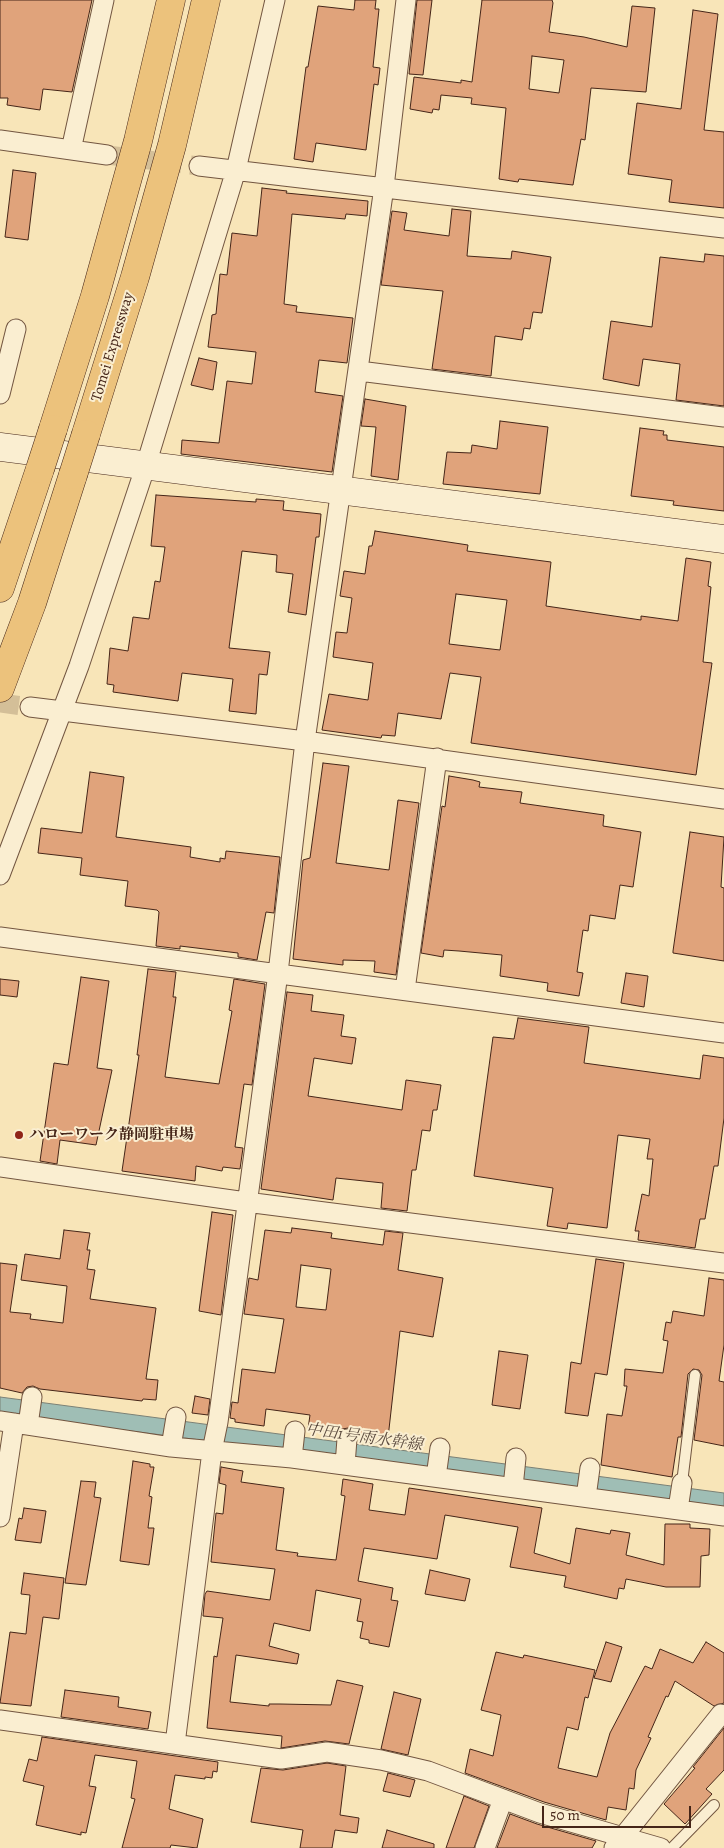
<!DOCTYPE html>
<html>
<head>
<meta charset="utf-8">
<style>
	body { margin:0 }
	#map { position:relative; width:724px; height:1848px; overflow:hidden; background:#f8e5b8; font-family:Alegreya,serif }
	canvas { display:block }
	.scale { position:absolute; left:542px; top:1806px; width:149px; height:22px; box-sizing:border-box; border:2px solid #452518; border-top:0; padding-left:6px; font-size:15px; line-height:18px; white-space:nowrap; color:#452518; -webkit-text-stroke:4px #faeed1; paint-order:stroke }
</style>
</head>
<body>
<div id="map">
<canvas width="724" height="1848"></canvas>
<div class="scale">50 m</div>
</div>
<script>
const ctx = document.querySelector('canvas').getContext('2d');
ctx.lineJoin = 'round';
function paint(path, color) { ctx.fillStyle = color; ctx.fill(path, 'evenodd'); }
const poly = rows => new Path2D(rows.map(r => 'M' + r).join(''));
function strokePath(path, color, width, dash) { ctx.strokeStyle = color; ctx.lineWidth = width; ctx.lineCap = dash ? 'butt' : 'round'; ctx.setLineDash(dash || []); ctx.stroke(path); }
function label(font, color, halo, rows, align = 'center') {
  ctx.font = font + ' Alegreya,"Noto Serif JP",serif'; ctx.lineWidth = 4; ctx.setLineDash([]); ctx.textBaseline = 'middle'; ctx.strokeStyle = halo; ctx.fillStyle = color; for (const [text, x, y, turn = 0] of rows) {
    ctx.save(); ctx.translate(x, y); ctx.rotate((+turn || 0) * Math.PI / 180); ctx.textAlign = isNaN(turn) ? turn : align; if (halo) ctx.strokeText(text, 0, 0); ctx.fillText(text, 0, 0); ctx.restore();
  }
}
const water = poly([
	[0,1397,724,1493,724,1508,0,1414,0,1397]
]);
paint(water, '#9fbeb5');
strokePath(water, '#7b8176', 1);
const building = poly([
	[0,0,92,0,72,92,43,89,40,110,7,105,8,98,0,98,0,0],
	[355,0,376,0,375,9,379,9,373,67,380,68,378,85,374,84,366,150,316,143,313,162,294,159,306,67,308,67,318,6,354,10,355,0],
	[417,0,432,0,423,75,409,74,417,0],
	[482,0,552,0,553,3,549,32,584,37,627,47,632,6,655,8,646,92,591,88,585,140,581,139,573,185,519,179,518,182,499,179,506,108,471,104,472,98,441,95,439,110,433,109,432,113,410,109,414,77,461,83,461,80,472,82,482,0],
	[532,56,564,60,559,93,529,89,532,56],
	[693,10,718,14,704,130,724,132,724,208,669,202,672,180,628,174,637,103,681,109,693,10],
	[13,170,36,173,28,240,5,237,13,170],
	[262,188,287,191,286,193,368,201,367,216,346,214,345,219,292,214,284,304,297,306,296,312,353,318,347,363,319,360,315,392,343,396,332,472,181,454,182,440,219,443,227,381,252,384,256,352,208,347,212,315,216,314,220,274,227,275,232,233,257,236,262,188],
	[452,209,471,211,467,256,511,259,512,251,551,257,542,313,533,312,530,329,524,328,522,340,495,336,491,376,432,369,443,291,381,285,392,211,407,213,404,230,449,236,452,209],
	[705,254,724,256,724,406,676,400,680,364,643,359,639,386,603,379,611,321,652,327,660,257,704,262,705,254],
	[199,358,217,362,213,390,191,385,199,358],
	[365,399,406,406,398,480,371,476,376,427,361,426,365,399],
	[500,421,548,427,540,494,443,484,447,452,471,453,472,445,497,449,500,421],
	[640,428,664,431,663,435,667,435,667,440,724,447,724,511,673,505,674,501,631,496,640,428],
	[156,495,256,502,256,499,284,501,283,510,321,514,319,537,316,537,306,615,288,612,293,574,276,572,277,555,242,551,229,648,270,652,267,675,259,674,256,714,229,711,233,679,182,673,178,701,113,692,114,685,107,684,110,648,128,651,133,617,149,619,155,581,160,582,165,547,151,546,156,495],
	[375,531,468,545,467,551,551,562,546,606,641,620,641,616,678,621,686,558,711,562,708,586,711,587,703,662,712,663,696,775,471,743,481,677,450,673,441,719,398,713,395,736,382,735,381,738,322,730,329,694,368,700,373,663,333,657,336,632,347,633,352,598,340,596,344,571,365,574,369,546,372,546,375,531],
	[456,594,507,600,500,650,449,644,456,594],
	[323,763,349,766,336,863,389,870,398,800,419,803,396,975,374,972,375,961,343,960,343,965,293,959,303,860,310,858,323,763],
	[90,772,124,777,116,837,191,847,190,857,220,862,220,858,225,859,226,851,280,857,274,913,266,912,257,960,238,957,238,953,180,946,180,949,156,946,159,912,157,910,125,906,128,881,80,875,82,858,38,853,41,828,82,833,90,772],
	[449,776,473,780,480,782,479,787,522,792,520,803,604,815,603,826,641,832,633,887,620,885,615,919,590,915,588,931,583,930,577,972,583,973,579,996,547,991,548,983,500,976,502,955,459,951,444,950,443,957,421,953,442,806,445,807,449,776],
	[690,832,724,837,721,887,724,888,724,961,673,953,673,951,690,832],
	[148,969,176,972,173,997,176,997,165,1077,219,1084,232,1011,229,1010,234,979,265,984,252,1085,244,1084,235,1147,243,1148,240,1169,223,1167,222,1171,196,1166,195,1181,122,1171,139,1055,137,1055,148,969],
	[626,973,648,976,644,1007,621,1003,626,973],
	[81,977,109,981,97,1068,112,1070,96,1145,60,1140,57,1164,40,1161,54,1063,68,1065,81,977],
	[0,979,19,981,17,997,0,995,0,979],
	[287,992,313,995,311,1011,344,1015,341,1036,356,1038,352,1064,314,1058,308,1096,402,1110,406,1080,441,1085,437,1110,433,1110,430,1131,422,1130,416,1170,412,1170,407,1211,381,1208,383,1183,336,1178,333,1200,261,1189,287,992],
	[518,1018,589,1027,584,1063,700,1079,703,1055,724,1058,724,1118,718,1166,714,1166,705,1219,700,1219,695,1248,638,1240,639,1231,635,1231,642,1194,649,1196,653,1159,647,1159,650,1139,618,1135,607,1228,568,1223,567,1229,547,1226,553,1188,474,1176,493,1037,514,1039,518,1018],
	[212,1212,233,1215,221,1315,199,1311,212,1212],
	[292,1228,332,1233,331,1238,383,1245,385,1231,403,1233,398,1270,443,1278,433,1337,400,1331,388,1438,356,1433,348,1428,337,1430,336,1433,308,1429,310,1415,266,1409,264,1426,235,1422,235,1419,230,1418,232,1402,238,1403,242,1369,275,1373,284,1319,244,1314,249,1278,258,1280,265,1230,291,1233,292,1228],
	[301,1265,331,1269,326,1310,296,1307,301,1265],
	[64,1230,90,1233,87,1250,90,1250,87,1269,95,1270,90,1299,156,1308,146,1379,158,1380,156,1400,143,1399,142,1401,40,1389,33,1386,27,1387,22,1393,0,1388,0,1263,17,1265,10,1312,31,1314,30,1319,63,1323,67,1286,21,1280,25,1254,60,1259,64,1230],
	[596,1259,624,1263,607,1375,595,1373,588,1416,565,1413,571,1362,581,1364,596,1259],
	[709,1278,724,1280,724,1345,719,1381,724,1382,724,1446,694,1440,702,1375,699,1370,693,1369,688,1374,681,1437,678,1437,672,1477,601,1465,607,1414,622,1416,627,1386,624,1386,625,1369,663,1373,668,1341,663,1340,666,1322,671,1323,673,1311,704,1316,709,1278],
	[499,1351,528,1355,520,1409,492,1405,499,1351],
	[195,1396,210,1399,208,1415,192,1413,195,1396],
	[133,1461,150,1464,150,1467,154,1467,149,1496,152,1497,148,1528,154,1528,149,1565,120,1561,133,1461],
	[221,1467,243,1471,241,1482,284,1488,276,1550,298,1553,297,1556,336,1560,345,1496,341,1495,343,1479,373,1484,369,1510,405,1515,409,1488,542,1508,534,1553,570,1564,576,1528,610,1534,611,1530,630,1533,626,1555,664,1565,665,1524,690,1524,690,1528,710,1529,709,1555,701,1556,700,1587,666,1587,626,1579,624,1589,619,1588,617,1599,564,1587,566,1576,510,1567,518,1527,445,1515,437,1559,364,1548,358,1581,393,1588,391,1600,398,1601,389,1647,369,1643,369,1640,360,1638,363,1622,357,1621,361,1599,316,1590,310,1631,274,1623,269,1646,299,1654,297,1664,236,1655,230,1702,269,1706,269,1704,280,1704,331,1705,337,1680,363,1686,349,1744,325,1741,281,1748,282,1736,207,1728,214,1656,217,1657,223,1618,203,1616,205,1594,207,1591,270,1600,275,1569,211,1562,216,1513,223,1514,226,1485,219,1483,221,1467],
	[81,1481,96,1482,94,1497,101,1498,86,1585,65,1583,81,1481],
	[24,1508,46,1511,41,1543,15,1540,19,1518,22,1519,24,1508],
	[430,1570,470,1579,465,1601,425,1594,430,1570],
	[24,1573,64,1578,59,1619,43,1617,31,1706,0,1703,10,1632,26,1634,30,1595,21,1594,24,1573],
	[606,1642,622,1647,611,1682,594,1678,606,1642],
	[706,1642,724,1653,724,1703,714,1706,675,1681,668,1697,666,1696,648,1737,651,1738,636,1770,634,1789,629,1788,626,1810,608,1807,606,1820,544,1802,465,1773,470,1749,493,1756,501,1715,481,1710,496,1652,523,1658,524,1655,595,1670,588,1698,585,1697,578,1730,567,1727,558,1768,597,1777,610,1733,645,1666,652,1669,660,1649,693,1663,706,1642],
	[65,1690,119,1697,118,1707,151,1712,148,1729,61,1717,65,1690],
	[394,1692,421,1699,408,1755,381,1749,394,1692],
	[724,1728,724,1770,706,1789,712,1794,685,1824,664,1804,695,1768,693,1767,724,1728],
	[42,1737,218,1762,217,1772,213,1771,212,1778,205,1777,205,1779,175,1775,169,1809,203,1819,197,1848,171,1845,170,1848,122,1848,135,1799,131,1798,137,1761,95,1755,89,1786,96,1787,86,1833,81,1832,81,1835,36,1825,44,1786,23,1781,29,1759,37,1761,42,1737],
	[327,1763,346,1766,340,1815,359,1818,357,1833,335,1830,332,1848,300,1848,303,1830,251,1822,261,1768,283,1770,327,1763],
	[388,1773,415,1780,410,1797,383,1791,388,1773],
	[464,1796,489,1806,474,1848,446,1848,464,1796],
	[510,1814,537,1824,596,1841,592,1848,497,1848,510,1814],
	[387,1830,434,1844,434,1848,382,1848,387,1830]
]);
paint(building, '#e0a37b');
strokePath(building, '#452518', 1);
strokePath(poly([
	[107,155,199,166],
	[0,703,30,707]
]), '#d4bf98', 19, [19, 9]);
const lane = poly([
	[682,1483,695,1375],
	[672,1848,714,1805]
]);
const street = poly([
	[0,140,107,155],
	[71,150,104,0],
	[199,166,724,228],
	[359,371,724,417],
	[0,394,16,329],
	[30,707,305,741,724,799],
	[0,875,79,666,146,465,236,170,275,0],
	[0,937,724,1033],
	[405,990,437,758],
	[0,1167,246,1202,724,1263],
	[0,1421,171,1447,292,1458,724,1516],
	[28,1425,32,1397],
	[171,1447,176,1417],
	[292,1458,295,1431],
	[345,1465,347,1439],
	[436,1477,440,1448],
	[513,1487,516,1458],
	[586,1497,590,1468],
	[678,1509,682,1483],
	[0,1517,14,1423],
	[0,1720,281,1759,327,1752,381,1760,428,1771,540,1813,661,1848],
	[175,1744,212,1451,218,1422,278,973,305,741,384,187,406,0],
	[485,1848,503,1799],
	[614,1848,721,1714,724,1715]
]);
const secondary = poly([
	[0,447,724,539]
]);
const highway = poly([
	[53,429,95,296,138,141,171,0],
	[86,434,135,277,172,145,206,0],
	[0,588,40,469],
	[0,688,32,603,73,475]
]);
strokePath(lane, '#725540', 12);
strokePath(street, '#725540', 21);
strokePath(secondary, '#452518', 29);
strokePath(highway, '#452518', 29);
strokePath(lane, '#faeed1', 10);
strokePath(street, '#faeed1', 19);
strokePath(secondary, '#faeed1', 28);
strokePath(highway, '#ecc27c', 28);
const highwayBridge = poly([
	[40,469,53,429],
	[73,475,86,434]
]);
strokePath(highwayBridge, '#452518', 29, []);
strokePath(highwayBridge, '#ecc27c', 28);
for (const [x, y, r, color] of [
	[19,1135,5,"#8f2418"]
]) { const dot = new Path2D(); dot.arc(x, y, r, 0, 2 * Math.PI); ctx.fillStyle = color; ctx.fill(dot); strokePath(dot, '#faeed1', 2); }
label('15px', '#452518', '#faeed1', [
	["Tomei Expressway",113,347,-73]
]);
label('bold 15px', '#452518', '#faeed1', [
	["ハローワーク静岡駐車場",29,1135]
], 'left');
label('italic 16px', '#5c4b3f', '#faeed1', [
	["中田1号雨水幹線",364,1438,8]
]);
</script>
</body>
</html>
